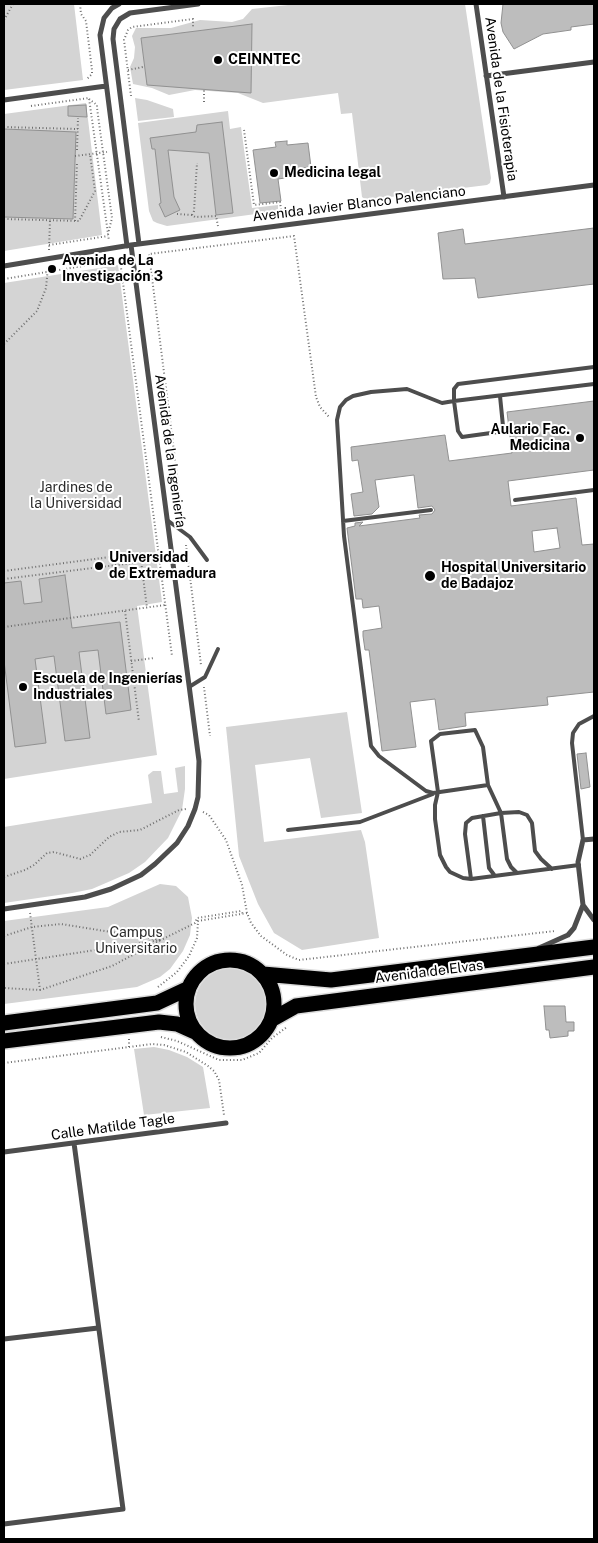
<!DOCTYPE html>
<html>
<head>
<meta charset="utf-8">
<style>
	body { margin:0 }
	#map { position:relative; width:598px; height:1543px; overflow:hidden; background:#fff; font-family:"Public Sans",sans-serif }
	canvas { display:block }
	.frame { position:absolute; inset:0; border:5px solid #000; pointer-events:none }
</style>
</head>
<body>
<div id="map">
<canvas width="598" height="1543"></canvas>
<div class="frame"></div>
</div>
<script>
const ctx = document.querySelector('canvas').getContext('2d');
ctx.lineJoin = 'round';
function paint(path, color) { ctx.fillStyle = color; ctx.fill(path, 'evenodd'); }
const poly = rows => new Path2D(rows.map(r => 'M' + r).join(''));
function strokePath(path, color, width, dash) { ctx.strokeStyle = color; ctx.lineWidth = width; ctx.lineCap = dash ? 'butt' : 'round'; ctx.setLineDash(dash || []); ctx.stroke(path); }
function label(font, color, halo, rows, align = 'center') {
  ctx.font = font + ' "Public Sans",sans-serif'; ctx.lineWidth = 4; ctx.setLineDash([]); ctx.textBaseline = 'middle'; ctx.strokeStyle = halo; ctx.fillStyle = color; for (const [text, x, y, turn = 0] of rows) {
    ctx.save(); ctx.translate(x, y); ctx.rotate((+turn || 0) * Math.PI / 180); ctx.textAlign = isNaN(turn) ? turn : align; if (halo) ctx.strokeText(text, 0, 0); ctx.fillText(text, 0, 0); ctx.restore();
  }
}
paint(poly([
	[4,4,74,4,83,80,4,90],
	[297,4,465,4,491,178,490,183,487,185,366,200,362,197,352,113,341,114,338,93,263,103,238,93,195,90,169,95,152,88,133,84,130,67,134,58,135,47,132,36,136,28,171,28,200,20,232,22,243,19,252,9],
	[135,98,147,100,173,109,174,117,138,121],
	[86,103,102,235,4,251,4,114],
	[228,111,230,129,241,127,252,208,278,205,278,211,167,226,157,223,153,221,149,211,138,123],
	[118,265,162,602,137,606,157,755,4,779,4,283],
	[347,712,362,813,321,818,310,758,255,765,264,842,361,830,365,842,379,938,302,950,274,933,258,904,239,856,226,727],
	[185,766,185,789,182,810,168,838,145,862,129,873,92,889,72,893,4,903,4,827,152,803,148,775,153,771,161,771,164,794,178,792,175,768],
	[160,884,176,886,188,897,192,918,190,935,183,951,170,969,160,977,137,987,4,1004,4,921,108,907],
	'195 1004a36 36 0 1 1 72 0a36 36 0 1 1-72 0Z',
	[154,1047,169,1050,187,1057,203,1067,210,1108,144,1115,134,1049]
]), '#d4d4d4');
const building = poly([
	[503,4,594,4,594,24,571,27,571,30,543,34,514,49,503,32,501,23,503,4],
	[252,24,251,93,147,85,141,38,252,24],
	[86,105,87,117,68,116,68,106,86,105],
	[222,122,233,213,216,215,209,153,168,150,174,197,180,210,165,217,159,204,161,203,155,149,152,149,150,138,196,132,197,125,222,122],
	[4,129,76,132,73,219,4,217,4,129],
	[287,141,287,145,308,143,311,167,291,169,292,177,278,179,281,201,260,203,253,150,276,147,275,142,287,141],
	[594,228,594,284,478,298,475,278,443,279,438,233,463,229,465,244,594,228],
	[594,401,594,470,508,481,511,506,576,498,582,545,594,544,594,692,547,697,548,705,465,713,466,726,439,730,435,699,410,702,416,747,382,751,369,650,365,650,363,636,363,631,382,628,379,606,363,608,362,599,356,599,347,528,355,526,355,523,363,522,359,526,420,518,419,515,432,514,435,510,432,506,418,508,414,475,375,480,379,507,372,514,354,516,351,494,363,492,358,460,352,461,351,447,445,435,449,461,512,453,507,412,594,401],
	[557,528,560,548,534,552,532,531,557,528],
	[65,575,72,628,120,622,131,710,106,714,98,650,79,652,90,738,65,741,54,656,35,659,46,743,15,747,4,661,4,583,21,581,24,604,42,602,39,579,65,575],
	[586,753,590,787,581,789,577,754,586,753],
	[544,1006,565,1006,566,1022,574,1022,574,1031,568,1031,568,1036,550,1038,549,1030,546,1030,544,1006]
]);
paint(building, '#bdbdbd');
strokePath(building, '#919191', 1);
const highway = poly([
	'186 1004a44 44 0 1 1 88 0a44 44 0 1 1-88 0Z',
	[263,974,331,980,594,947],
	[271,1020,296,1006,594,967],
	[4,1023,157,1003,189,988],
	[4,1041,159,1022,177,1024,197,1033]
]);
strokePath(highway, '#dbdbdb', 18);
strokePath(poly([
	[80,4,81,14,86,21,92,70,92,74,87,79],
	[4,20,13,4],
	[128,70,143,67],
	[131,96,124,40,128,30,132,27,193,19,193,27],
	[89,99,97,105,97,108,112,218,108,234],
	[204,102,204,90],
	[31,106,89,98,109,241],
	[4,127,78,129],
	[244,130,254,205,280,202,282,217],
	[77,150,78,118],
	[75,156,107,152],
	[177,214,192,215,195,217,216,216,218,226],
	[192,215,194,211,197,163],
	[4,219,79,221,95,191,90,154],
	[75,221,77,162],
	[49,245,108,236],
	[49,250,50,220],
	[4,279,120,260,172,656],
	[4,344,37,311,46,288,48,267],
	[183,523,149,254,294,236,316,397,320,407,330,418],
	[186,545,201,665],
	[4,571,140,553,147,608],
	[4,579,141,562],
	[125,611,139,722],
	[4,627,165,605],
	[131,661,154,658],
	[204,687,210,736],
	[203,812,209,815,226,840,242,885,247,913],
	[4,877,25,870,34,865,47,853,54,852,80,859,90,855,109,837,119,832,140,830,179,810,186,809],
	[30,913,40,990],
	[4,936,32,927,61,924,161,940,112,966,40,990,4,988],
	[4,964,161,940,195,923,197,918,241,911,242,913],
	[158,987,177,972,189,956,197,938,198,921,247,913,251,923,261,936,287,955,299,960,555,931],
	[161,1037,177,1041,219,1060,242,1060,259,1053,272,1038,287,1027],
	[129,1047,152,1044,164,1045,186,1052,208,1066,214,1071,219,1080,224,1115],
	[4,1063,129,1047,129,1038]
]), '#6f6f6f', 2, [1, 2.5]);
strokePath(poly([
	[594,367,458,384,454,389,454,401,594,384],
	[515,500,594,490],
	[167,520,190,537,207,560],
	[343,521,431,510],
	[189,687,205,677,218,649],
	[488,785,433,793,426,791,379,756,371,746,344,536,337,420,340,407,346,400,353,396,371,392,407,389,442,403,454,401,458,431,462,437,498,432,503,426,500,396],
	[483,816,489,868,495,876],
	[288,830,360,822,433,794],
	[583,840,572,743,573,733,579,724,594,716],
	[517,873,511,867,507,859,501,813,488,785,483,747,475,730,440,734,431,741,438,792,435,805,435,819,440,855,446,867,450,872,463,878,471,879,579,865],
	[471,879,465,834,466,823,472,818,501,813,519,812,527,815,532,823,535,851,541,859,552,869]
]), '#4d4d4d', 4);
strokePath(poly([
	[119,4,112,8,104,18,100,35,127,246],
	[476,4,504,197],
	[486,76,594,62],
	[4,100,106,86],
	[139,244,113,39,114,29,120,19,130,13,198,4],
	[4,266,131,245,594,185],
	[583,905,578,862,583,840,594,839],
	[4,909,85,897,111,889,141,875,155,864,177,843,188,826,195,809,198,797,199,761,131,245],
	[539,948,568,935,574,928,583,905,594,920],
	[4,1152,226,1123],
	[4,1339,98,1328],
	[4,1524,123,1509,74,1143]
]), '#4d4d4d', 5);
strokePath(highway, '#000', 15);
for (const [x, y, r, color] of [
	[218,60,5,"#000"],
	[274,173,5,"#000"],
	[52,269,5,"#000"],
	[580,438,5,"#000"],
	[99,566,5,"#000"],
	[430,576,6,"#000"],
	[23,687,5,"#000"]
]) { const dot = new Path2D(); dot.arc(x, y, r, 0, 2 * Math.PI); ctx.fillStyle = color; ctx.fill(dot); strokePath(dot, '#fff', 2); }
label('bold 14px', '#000', '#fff', [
	["CEINNTEC",228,60],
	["Medicina legal",284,173],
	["Avenida de La",62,261],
	["Investigación 3",62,277],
	["Aulario Fac.",570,430,"right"],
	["Medicina",570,446,"right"],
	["Universidad",109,558],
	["de Extremadura",109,574],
	["Hospital Universitario",441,568],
	["de Badajoz",441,584],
	["Escuela de Ingenierías",33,679],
	["Industriales",33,695]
], 'left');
label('14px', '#000', '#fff', [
	["Avenida de la Fisioterapia",501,99,82],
	["Avenida Javier Blanco Palenciano",359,204,-7],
	["Avenida de la Ingeniería",170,451,82],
	["Avenida de Elvas",429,972,-7],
	["Calle Matilde Tagle",113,1127,-8]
]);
label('14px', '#2b2b2b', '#fff', [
	["Jardines de",76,488],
	["la Universidad",76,504],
	["Campus",136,933],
	["Universitario",136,949]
]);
</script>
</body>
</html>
